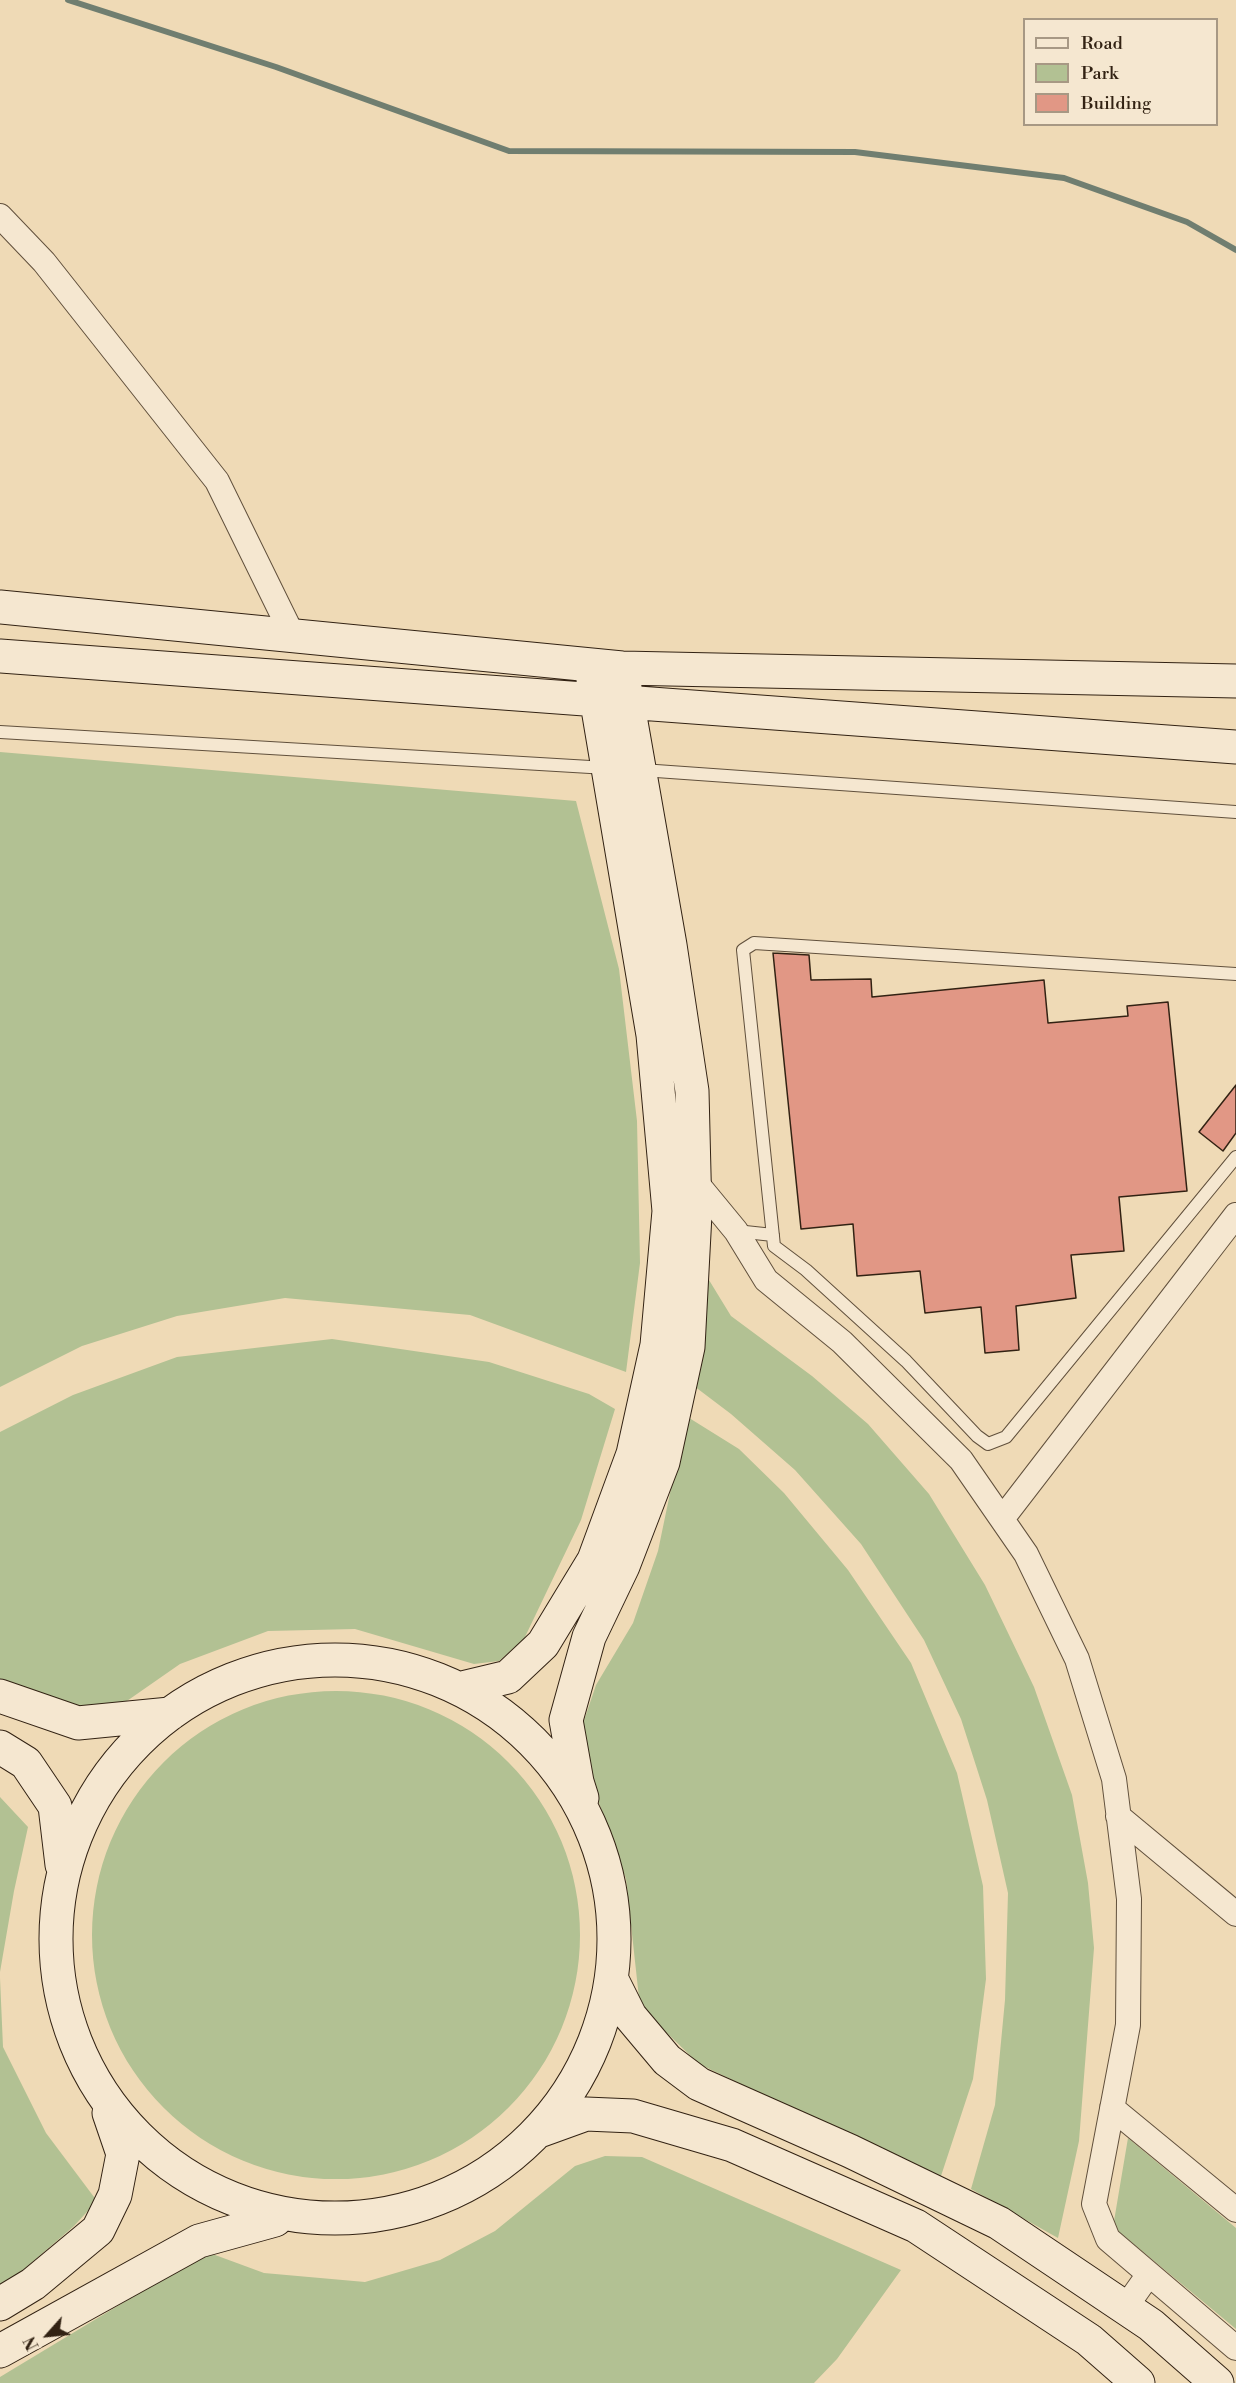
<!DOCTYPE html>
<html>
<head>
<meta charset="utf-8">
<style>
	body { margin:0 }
	#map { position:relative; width:1236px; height:2383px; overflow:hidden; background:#efdab6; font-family:"Libre Bodoni",serif }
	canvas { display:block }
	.legend { position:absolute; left:1023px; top:18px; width:195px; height:108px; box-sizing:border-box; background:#f5e7d0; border:2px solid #a79884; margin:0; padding:8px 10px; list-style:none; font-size:18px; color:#322213 }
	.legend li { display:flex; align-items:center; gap:12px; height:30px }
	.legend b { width:30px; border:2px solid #a79884 }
	.north { position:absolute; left:18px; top:2305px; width:60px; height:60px; -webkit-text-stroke:4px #f5e7d0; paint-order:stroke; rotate:243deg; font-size:16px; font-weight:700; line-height:24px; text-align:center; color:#322213 }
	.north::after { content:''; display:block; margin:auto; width:21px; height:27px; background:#322213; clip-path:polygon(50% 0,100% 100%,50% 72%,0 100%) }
</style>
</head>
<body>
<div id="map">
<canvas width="1236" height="2383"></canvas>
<ul class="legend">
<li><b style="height:8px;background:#f5e7d0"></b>Road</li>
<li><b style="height:16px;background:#b2c193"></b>Park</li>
<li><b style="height:16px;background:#e19785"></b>Building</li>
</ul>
<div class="north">N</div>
</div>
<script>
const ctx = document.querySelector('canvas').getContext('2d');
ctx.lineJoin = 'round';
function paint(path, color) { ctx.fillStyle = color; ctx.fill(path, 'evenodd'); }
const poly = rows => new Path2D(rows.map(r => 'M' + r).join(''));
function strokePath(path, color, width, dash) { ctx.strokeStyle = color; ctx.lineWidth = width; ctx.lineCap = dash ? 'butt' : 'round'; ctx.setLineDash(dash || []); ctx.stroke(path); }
paint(poly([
	[0,752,576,801,619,969,637,1121,640,1263,626,1372,470,1315,285,1298,177,1316,82,1346,0,1387],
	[701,1267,731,1316,812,1376,868,1424,929,1494,985,1585,1034,1687,1072,1795,1088,1883,1094,1948,1079,2141,1058,2238,971,2189,995,2105,1005,2000,1008,1893,987,1800,961,1719,924,1640,861,1544,795,1470,731,1414,694,1386],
	[332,1339,489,1362,589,1394,615,1409,581,1520,524,1639,499,1661,474,1664,355,1629,268,1631,180,1664,124,1703,83,1711,0,1683,0,1432,73,1395,177,1357],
	[686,1416,739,1449,784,1493,848,1570,911,1663,957,1773,983,1886,986,1979,973,2079,940,2179,699,2064,640,2007,626,1879,577,1741,596,1685,633,1623,658,1551],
	'92 1935a244 244 0 1 1 488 0a244 244 0 1 1-488 0Z',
	[0,1797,28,1827,14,1891,0,1972],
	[0,1978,3,2047,46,2133,97,2201,74,2226,14,2278,0,2285],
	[1128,2138,1236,2228,1236,2329,1113,2227],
	[605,2156,642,2157,901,2270,837,2359,814,2383,0,2383,0,2377,207,2252,264,2273,365,2282,440,2260,495,2231,575,2166]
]), '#b2c193');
strokePath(poly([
	[68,0,276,67,509,151,855,152,1064,178,1187,222,1236,250]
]), '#707e70', 6);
const building = poly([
	[773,953,809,955,811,980,871,979,872,997,1044,980,1048,1023,1128,1016,1127,1006,1168,1002,1187,1191,1119,1197,1124,1251,1071,1255,1076,1298,1016,1306,1019,1350,985,1353,981,1307,925,1313,920,1271,857,1276,853,1224,801,1229,773,953],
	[1236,1085,1236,1133,1223,1151,1199,1132,1236,1085]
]);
paint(building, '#e19785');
strokePath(building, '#322213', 1.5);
const lane = poly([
	[0,732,607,768],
	[642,770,1236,812],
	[1236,974,754,943,743,950,774,1246,806,1270,906,1361,977,1436,988,1444,1006,1437,1236,1157],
	[736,1231,773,1235]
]);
const street = poly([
	[0,216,44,262,217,481,293,636],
	[694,1180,736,1231,766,1280,842,1342,961,1460,1026,1554,1077,1659,1114,1779,1129,1899,1128,2025,1094,2204,1108,2239,1236,2348],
	[1002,1519,1236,1215],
	[1118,1816,1236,1914],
	[1112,2108,1236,2210],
	[1125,2308,1149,2274]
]);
const secondary = poly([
	[0,607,622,668,1236,681],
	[0,656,1236,747],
	'56 1939a279 279 0 1 1 558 0a279 279 0 1 1-558 0Z',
	[462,1688,508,1677,543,1644,594,1560,633,1454,657,1345,669,1211,653,1035,593,679],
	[0,1696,78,1723,170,1714],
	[0,1747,26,1763,55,1806,62,1865],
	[582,1798,577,1782,566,1720,589,1637,623,1566,663,1462,688,1347,695,1214,692,1091,670,945,624,682],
	[612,1980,630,2016,667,2060,699,2084,850,2151,999,2223,1151,2325,1217,2383],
	[539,2131,586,2114,633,2116,732,2145,916,2226,1089,2340,1138,2383],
	[0,2304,33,2284,98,2230,115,2195,123,2154,109,2113],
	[0,2351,199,2241,275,2220]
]);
strokePath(lane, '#61503c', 14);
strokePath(street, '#61503c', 26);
strokePath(secondary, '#322213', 35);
strokePath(lane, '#f5e7d0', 12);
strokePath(street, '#f5e7d0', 24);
strokePath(secondary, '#f5e7d0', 33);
</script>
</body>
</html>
